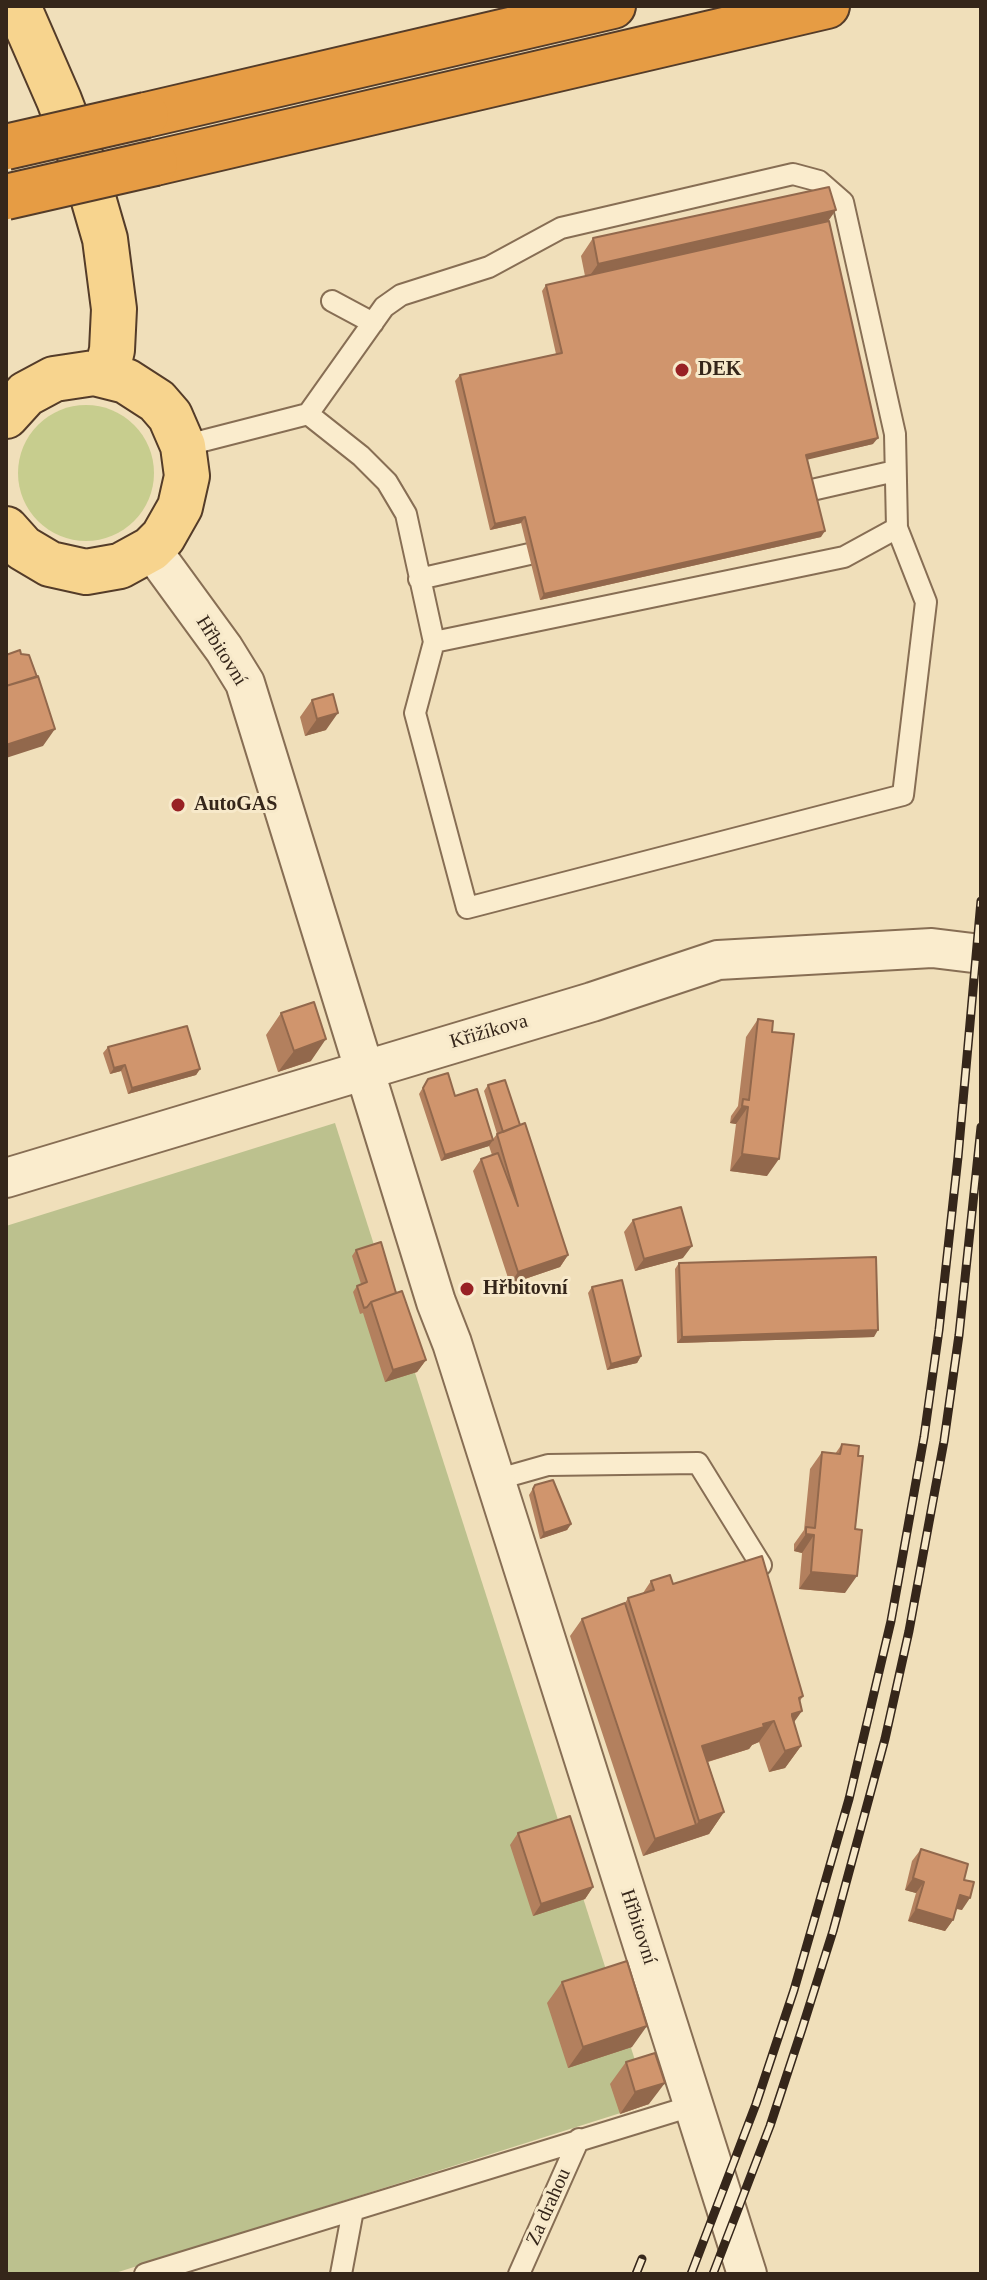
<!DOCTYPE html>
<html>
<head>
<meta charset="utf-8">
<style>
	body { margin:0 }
	#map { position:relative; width:987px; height:2280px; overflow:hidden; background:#f0dfba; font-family:Georgia,serif }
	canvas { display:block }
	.frame { position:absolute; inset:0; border:8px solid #35261a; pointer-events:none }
</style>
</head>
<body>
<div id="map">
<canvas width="987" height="2280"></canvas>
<div class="frame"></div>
</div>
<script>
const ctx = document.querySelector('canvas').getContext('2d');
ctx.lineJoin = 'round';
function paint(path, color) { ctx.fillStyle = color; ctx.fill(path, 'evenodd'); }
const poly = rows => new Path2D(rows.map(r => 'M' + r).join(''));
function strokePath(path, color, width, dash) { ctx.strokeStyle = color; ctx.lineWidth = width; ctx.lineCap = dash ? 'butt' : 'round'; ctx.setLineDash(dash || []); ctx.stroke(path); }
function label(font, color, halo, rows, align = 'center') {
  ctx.font = font + ' Georgia,serif'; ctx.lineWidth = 6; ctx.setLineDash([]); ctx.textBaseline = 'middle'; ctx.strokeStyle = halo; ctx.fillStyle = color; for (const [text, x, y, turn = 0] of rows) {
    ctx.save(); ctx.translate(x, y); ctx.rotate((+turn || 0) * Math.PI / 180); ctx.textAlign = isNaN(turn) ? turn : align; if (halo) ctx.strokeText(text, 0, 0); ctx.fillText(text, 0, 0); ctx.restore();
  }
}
paint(poly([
	'18 473a68 68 0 1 1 136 0a68 68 0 1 1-136 0Z'
]), '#c7cd8e');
paint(poly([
	[335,1123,649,2104,112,2274,6,2274,6,1226]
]), '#bcc18e');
const lane = poly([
	[332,301,373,323],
	[183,446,308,414,384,307,401,295,489,267,561,228,793,174,819,181,843,202,895,434,897,528,844,557,434,642,406,514,387,482,361,456,308,414],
	[790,495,895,471],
	[419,579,556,548],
	[434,642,415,713,467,908,903,795,926,602,897,528],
	[495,1480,548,1465,698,1463,761,1565],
	[145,2274,695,2105],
	[341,2274,353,2210],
	[519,2274,579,2139]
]);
const street = poly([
	[151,549,224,649,245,683,436,1302,452,1343,747,2274],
	[6,1178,592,1002,718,960,932,948,981,954]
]);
const primary = poly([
	[18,6,59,100,83,163,105,239,114,309,112,350,106,375],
	[6,416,26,394,54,379,94,373,126,381,157,401,170,416,183,446,187,476,180,507,163,537,151,549,120,566,86,572,50,564,23,548,6,529]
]);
const highway = poly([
	[146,115,613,6],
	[155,163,827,6]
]);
strokePath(lane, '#876e54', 24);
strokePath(street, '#876e54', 42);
strokePath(primary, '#543c29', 48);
strokePath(highway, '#543c29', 48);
strokePath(lane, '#faeccd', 20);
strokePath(street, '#faeccd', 38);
strokePath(primary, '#f7d48e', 44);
strokePath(highway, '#e69c44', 44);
const rail = poly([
	[636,2274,642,2259],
	[691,2274,756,2104,794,1990,849,1799,891,1621,924,1437,939,1330,958,1157,981,901],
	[713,2274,770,2126,802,2029,833,1931,885,1739,909,1631,944,1441,959,1335,981,1127]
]);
strokePath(rail, '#35261a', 9);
strokePath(rail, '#f7e9ca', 6, [18]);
const highwayBridge = poly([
	[6,147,146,115],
	[6,197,155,163]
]);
strokePath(highwayBridge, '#543c29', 48, []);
strokePath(highwayBridge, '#e69c44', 44);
paint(poly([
	[829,221,873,444,807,459,821,537,540,600,521,523,490,530,455,381,460,375,556,354,542,291,546,285,585,276,581,256,593,238],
	[312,700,326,730,305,736,300,717],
	[281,1013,311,1061,278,1072,266,1035],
	[758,1019,772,1032,767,1176,730,1171,736,1124,730,1123,731,1116,738,1106,746,1037],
	[108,1047,200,1069,196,1075,128,1094,121,1071,110,1074,103,1053],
	[428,1079,493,1139,497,1134,484,1091,488,1085,520,1125,568,1255,560,1267,510,1284,473,1171,481,1159,492,1155,489,1146,441,1161,419,1094],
	[633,1220,683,1258,635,1271,624,1232],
	[356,1250,396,1293,404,1297,426,1360,417,1372,385,1382,363,1313,360,1314,353,1292,357,1286,361,1284,352,1256],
	[679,1263,874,1337,677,1343,675,1269],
	[592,1287,641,1356,637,1363,607,1370,588,1293],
	[842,1444,845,1593,799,1589,802,1553,794,1551,794,1544,804,1530,810,1469,822,1452,835,1454],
	[535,1485,571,1524,567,1530,540,1539,529,1495],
	[651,1581,673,1584,803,1696,800,1701,794,1723,801,1746,785,1768,769,1772,759,1742,752,1745,749,1749,708,1762,724,1812,709,1834,643,1856,570,1636,582,1619,625,1603,628,1598,643,1593],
	[518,1833,593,1887,585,1899,533,1916,510,1845],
	[921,1849,964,1880,962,1910,956,1909,953,1920,945,1931,908,1921,916,1893,905,1890,912,1861],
	[562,1982,632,2047,568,2068,547,2003],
	[626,2062,649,2104,620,2114,610,2084]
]), '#b3805e');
paint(poly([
	[836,210,824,227,586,281,598,264],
	[878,438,873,444,802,461,806,455],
	[525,517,521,523,490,530,495,524],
	[825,531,821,537,540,600,544,594],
	[338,713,326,730,305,736,317,719],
	[55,729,43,746,6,758,6,745],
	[326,1039,311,1061,278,1072,294,1051],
	[125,1065,121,1071,110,1074,114,1068],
	[200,1069,196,1075,128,1094,132,1088],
	[742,1106,748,1107,736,1124,730,1123],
	[493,1140,489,1146,441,1161,445,1155],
	[742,1154,779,1159,767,1176,730,1171],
	[692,1246,683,1258,635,1271,644,1259],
	[568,1255,560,1267,510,1284,518,1272],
	[878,1330,874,1337,677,1343,682,1337],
	[641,1356,637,1363,607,1370,611,1364],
	[426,1360,417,1372,385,1382,393,1370],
	[571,1524,567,1530,540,1539,544,1533],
	[806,1534,814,1535,802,1553,794,1551],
	[811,1572,857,1576,845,1593,799,1589],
	[802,1711,787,1732,792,1714],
	[774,1721,759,1742,752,1745,749,1749,687,1768,702,1746],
	[801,1746,785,1768,769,1772,785,1751],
	[724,1812,709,1834,643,1856,655,1839,696,1825,699,1821],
	[913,1878,924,1882,916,1893,905,1890],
	[593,1887,585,1899,533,1916,541,1904],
	[960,1895,970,1898,962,1910,951,1907],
	[916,1909,953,1920,945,1931,908,1921],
	[647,2026,632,2047,568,2068,583,2047],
	[665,2083,649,2104,620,2114,635,2092]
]), '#92684c');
const building = poly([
	[829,187,836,210,598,264,593,238,829,187],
	[829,221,878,438,806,455,825,531,544,594,525,517,495,524,460,375,562,353,546,285,829,221],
	[20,650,21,654,29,655,37,677,6,686,6,655,20,650],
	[38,676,55,729,6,745,6,686,38,676],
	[333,694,338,713,317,719,312,700,333,694],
	[314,1002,326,1039,294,1051,281,1013,314,1002],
	[758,1019,773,1021,772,1032,794,1034,779,1159,742,1154,748,1107,742,1106,743,1099,749,1100,758,1019],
	[187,1026,200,1069,132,1088,125,1065,114,1068,108,1047,187,1026],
	[448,1073,455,1096,477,1089,493,1140,445,1155,423,1088,428,1079,448,1073],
	[505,1080,520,1125,503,1132,488,1085,505,1080],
	[525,1123,568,1255,518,1272,481,1159,498,1153,518,1206,497,1134,525,1123],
	[681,1207,692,1246,644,1259,633,1220,681,1207],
	[381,1242,396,1293,371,1302,367,1307,364,1308,357,1286,367,1282,356,1250,381,1242],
	[876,1257,878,1330,682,1337,679,1263,876,1257],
	[622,1280,641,1356,611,1364,592,1287,622,1280],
	[402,1291,426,1360,393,1370,371,1302,402,1291],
	[842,1444,859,1446,858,1456,863,1456,855,1529,862,1530,857,1576,811,1572,814,1535,806,1534,806,1527,815,1528,822,1452,840,1454,842,1444],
	[553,1480,571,1524,544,1533,533,1489,535,1485,553,1480],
	[762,1556,803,1696,799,1698,802,1711,792,1714,792,1716,801,1746,785,1751,774,1721,763,1724,764,1727,702,1746,724,1812,699,1821,628,1598,654,1590,651,1581,670,1575,673,1584,762,1556],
	[625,1603,696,1825,655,1839,582,1619,625,1603],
	[570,1816,593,1887,541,1904,518,1833,570,1816],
	[921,1849,968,1864,964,1880,974,1882,970,1898,960,1895,953,1920,916,1909,924,1882,913,1878,921,1849],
	[627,1961,647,2026,583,2047,562,1982,627,1961],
	[655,2053,665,2083,635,2092,626,2062,655,2053]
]);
paint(building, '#d0956d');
strokePath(building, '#92684c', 2);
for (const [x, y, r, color] of [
	[682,370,8,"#982124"],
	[178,805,8,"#982124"],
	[467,1289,8,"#982124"]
]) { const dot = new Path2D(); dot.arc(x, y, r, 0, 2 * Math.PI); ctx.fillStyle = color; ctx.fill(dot); strokePath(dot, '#f7e9ca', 3); }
label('bold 20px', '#35261a', '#f7e9ca', [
	["DEK",698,370],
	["AutoGAS",194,805],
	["Hřbitovní",483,1289]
], 'left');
label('20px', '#35261a', '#f7e9ca', [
	["Hřbitovní",221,651,58],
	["Křižíkova",489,1032,-16],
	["Hřbitovní",638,1927,72],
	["Za drahou",549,2207,-66]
]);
</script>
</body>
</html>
